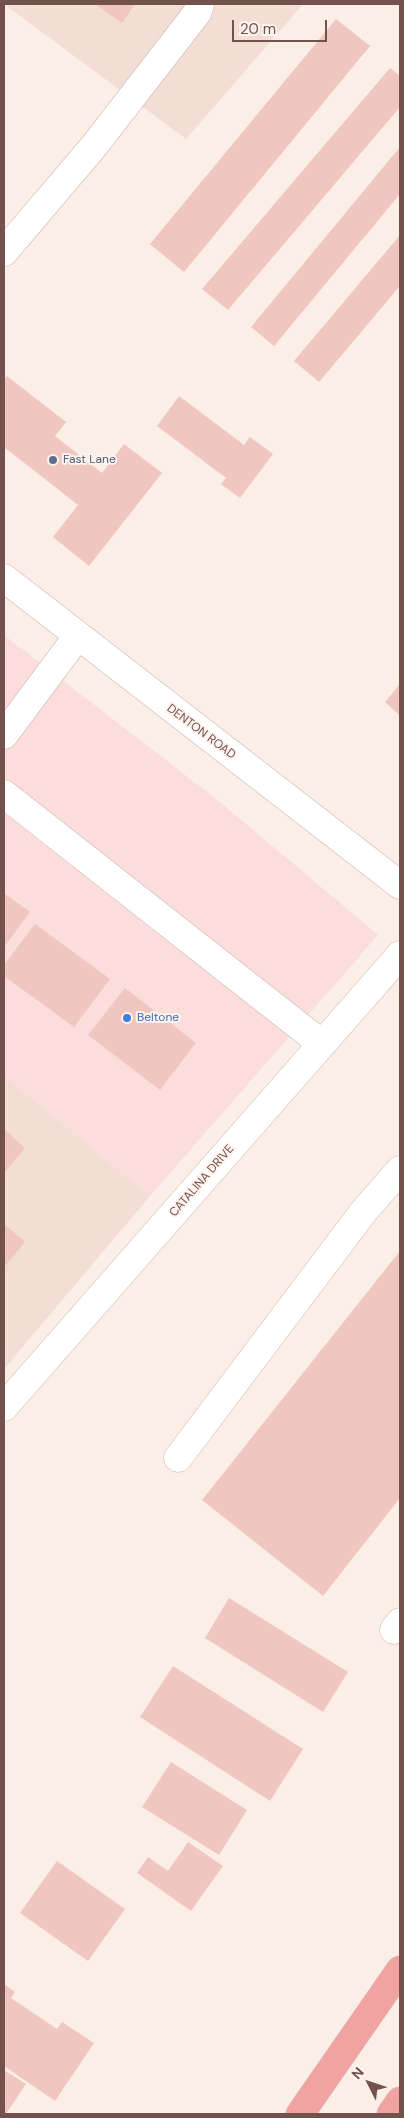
<!DOCTYPE html>
<html>
<head>
<meta charset="utf-8">
<style>
	body { margin:0 }
	#map { position:relative; width:404px; height:2118px; overflow:hidden; background:#fbeee6; font-family:"DM Sans",sans-serif }
	canvas { display:block }
	.frame { position:absolute; inset:0; border:5px solid #73514d; pointer-events:none }
	.north { position:absolute; left:344px; top:2058px; width:50px; height:50px; -webkit-text-stroke:4px #fef3ed; paint-order:stroke; rotate:311deg; font-size:14px; font-weight:700; line-height:20px; text-align:center; color:#73514d }
	.north::after { content:''; display:block; margin:auto; width:18px; height:22px; background:#73514d; clip-path:polygon(50% 0,100% 100%,50% 72%,0 100%) }
	.scale { position:absolute; left:232px; top:20px; width:95px; height:22px; box-sizing:border-box; border:2px solid #73514d; border-top:0; padding-left:6px; font-size:15px; line-height:18px; white-space:nowrap; color:#73514d; -webkit-text-stroke:4px #fef3ed; paint-order:stroke }
</style>
</head>
<body>
<div id="map">
<canvas width="404" height="2118"></canvas>
<div class="frame"></div>
<div class="north">N</div>
<div class="scale">20 m</div>
</div>
<script>
const ctx = document.querySelector('canvas').getContext('2d');
ctx.lineJoin = 'round';
function paint(path, color) { ctx.fillStyle = color; ctx.fill(path, 'evenodd'); }
const poly = rows => new Path2D(rows.map(r => 'M' + r).join(''));
function strokePath(path, color, width, dash) { ctx.strokeStyle = color; ctx.lineWidth = width; ctx.lineCap = dash ? 'butt' : 'round'; ctx.setLineDash(dash || []); ctx.stroke(path); }
function label(font, color, halo, rows, align = 'center') {
  ctx.font = font + ' "DM Sans",sans-serif'; ctx.lineWidth = 4; ctx.setLineDash([]); ctx.textBaseline = 'middle'; ctx.strokeStyle = halo; ctx.fillStyle = color; for (const [text, x, y, turn = 0] of rows) {
    ctx.save(); ctx.translate(x, y); ctx.rotate((+turn || 0) * Math.PI / 180); ctx.textAlign = isNaN(turn) ? turn : align; if (halo) ctx.strokeText(text, 0, 0); ctx.fillText(text, 0, 0); ctx.restore();
  }
}
paint(poly([
	[4,4,303,4,186,139],
	[4,1075,150,1196,4,1369]
]), '#f2ded5');
paint(poly([
	[4,635,220,802,378,935,150,1196,4,1075]
]), '#fbdddb');
paint(poly([
	[95,4,135,4,122,23],
	[336,19,370,46,184,272,150,244],
	[390,68,400,76,400,107,228,310,202,289],
	[400,147,400,194,274,346,251,327],
	[400,235,400,286,319,382,294,361],
	[7,376,66,422,55,436,102,473,124,444,162,473,89,566,53,537,78,505,4,447,4,380],
	[179,396,244,445,250,437,273,454,240,498,221,484,226,478,157,426],
	[400,684,400,716,385,702],
	[4,893,30,912,4,947],
	[35,924,110,979,74,1027,4,976,4,965],
	[125,988,196,1043,160,1090,88,1035],
	[4,1129,25,1148,4,1173],
	[4,1224,25,1242,4,1267],
	[400,1251,400,1498,323,1596,202,1500],
	[229,1598,348,1672,323,1712,205,1638],
	[173,1666,303,1749,270,1801,140,1717],
	[171,1762,247,1810,219,1855,142,1807],
	[188,1842,223,1866,191,1911,137,1873,148,1857,168,1871],
	[57,1861,125,1909,88,1961,20,1913],
	[4,1984,15,1992,11,1998,57,2029,62,2022,94,2043,55,2101,4,2066],
	[4,2070,26,2084,6,2114,4,2114]
]), '#efc7c0');
const minor = poly([
	[4,252,94,146,197,13,200,4],
	[4,578,400,885],
	[4,735,77,637],
	[4,794,322,1044],
	[4,1407,400,955],
	[178,1458,364,1211,400,1170],
	[394,1630,400,1622]
]);
const highway = poly([
	[300,2114,400,1970],
	[391,2114,400,2101]
]);
strokePath(minor, '#ceb6b0', 29);
strokePath(highway, '#d5cbca', 29);
strokePath(minor, '#fff', 28);
strokePath(highway, '#f1a3a1', 28);
for (const [x, y, r, color] of [
	[53,460,5,"#5c6f8a"],
	[127,1018,5,"#3f7fe0"]
]) { const dot = new Path2D(); dot.arc(x, y, r, 0, 2 * Math.PI); ctx.fillStyle = color; ctx.fill(dot); strokePath(dot, '#fef3ed', 2); }
label('12px', '#4e5e75', '#fef3ed', [
	["Fast Lane",63,460]
], 'left');
label('12px', '#73514d', '#fef3ed', [
	["DENTON ROAD",201,732,37],
	["CATALINA DRIVE",202,1181,-49]
]);
label('12px', '#366cbe', '#fef3ed', [
	["Beltone",137,1018]
], 'left');
</script>
</body>
</html>
